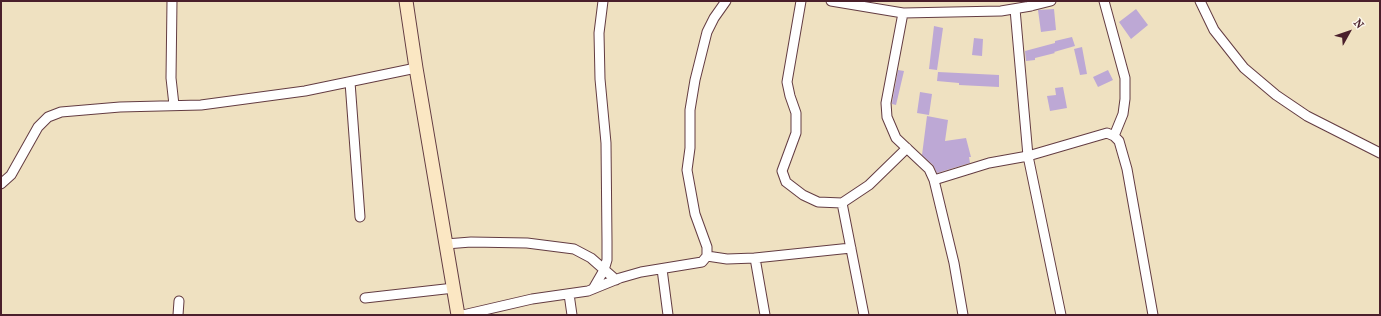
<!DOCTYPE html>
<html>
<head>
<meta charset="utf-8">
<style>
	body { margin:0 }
	#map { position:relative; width:1381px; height:316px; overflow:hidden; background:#efe1c1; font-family:"IM FELL French Canon",serif }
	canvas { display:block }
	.frame { position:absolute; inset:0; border:2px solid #4a1f2b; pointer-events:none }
	.north { position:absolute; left:1329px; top:12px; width:40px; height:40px; -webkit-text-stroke:3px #fbf7ec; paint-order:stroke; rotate:50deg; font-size:11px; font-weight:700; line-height:16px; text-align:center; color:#4a1f2b }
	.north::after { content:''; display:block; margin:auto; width:14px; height:18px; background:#4a1f2b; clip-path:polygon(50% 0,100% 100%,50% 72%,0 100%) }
</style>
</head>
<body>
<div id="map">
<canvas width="1381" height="316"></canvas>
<div class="frame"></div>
<div class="north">N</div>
</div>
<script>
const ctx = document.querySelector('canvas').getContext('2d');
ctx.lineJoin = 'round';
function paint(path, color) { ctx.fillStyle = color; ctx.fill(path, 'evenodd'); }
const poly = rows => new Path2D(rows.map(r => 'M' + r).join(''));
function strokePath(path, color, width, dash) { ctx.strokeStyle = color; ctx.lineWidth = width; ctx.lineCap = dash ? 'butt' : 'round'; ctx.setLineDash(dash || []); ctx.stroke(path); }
paint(poly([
	[1054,9,1056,30,1041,32,1038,10],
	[1136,9,1148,25,1131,39,1119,22],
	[934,26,943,28,937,70,929,69],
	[1072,37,1075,46,1054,52,1055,53,1035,58,1035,60,1026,61,1025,51,1055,43,1055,41],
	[974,38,983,39,982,56,972,55],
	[1082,47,1087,74,1080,75,1074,49],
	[898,70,904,71,896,105,892,104,892,103],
	[1108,70,1113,80,1098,87,1093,77],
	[938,72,999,75,999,87,959,85,959,83,937,81],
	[1063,87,1067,108,1050,111,1047,96,1056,95,1055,88],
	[920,92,932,94,929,115,917,113],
	[927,116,948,120,945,141,966,138,971,157,969,157,970,163,937,173,933,165,922,155]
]), '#bda8d5');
const minor = poly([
	[172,1,171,78,174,105],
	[801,1,787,82,790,96,796,113,796,133,782,171,786,182,803,195,818,202,842,203,869,185,907,148],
	[831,1,903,13,1001,11,1031,6,1032,1],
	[1104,1,1125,78,1125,99,1123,114,1114,136],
	[1200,1,1214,30,1244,68,1276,95,1307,116,1380,153],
	[1031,6,1051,1],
	[1015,9,1028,156,1061,315],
	[903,13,886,103,887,117,896,138,929,169,934,180,954,263,963,315],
	[350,82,360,217],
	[934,180,989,163,1028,156,1107,133,1114,136,1119,141,1127,169,1153,315],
	[1,184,11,175,38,127,48,117,61,112,120,107,201,105,305,91,416,68],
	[842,203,864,315],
	[446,244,471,242,527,243,574,249,591,258,616,280],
	[707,256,727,259,755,258,851,248],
	[755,258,765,315],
	[662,269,668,315],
	[593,289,604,270,607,260,607,241,606,143,600,79,599,33,603,1],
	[569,294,572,315],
	[365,298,454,288],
	[178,315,179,301],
	[463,315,532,299,588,291,620,278,641,272,702,262,707,256,707,247,695,214,687,170,690,148,690,110,695,80,707,32,714,18,726,1]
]);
const secondary = poly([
	[406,1,416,68,458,315]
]);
strokePath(minor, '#633c42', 11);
strokePath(secondary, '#633c42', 15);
strokePath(minor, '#fff', 9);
strokePath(secondary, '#fbe7c3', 13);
</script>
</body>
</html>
